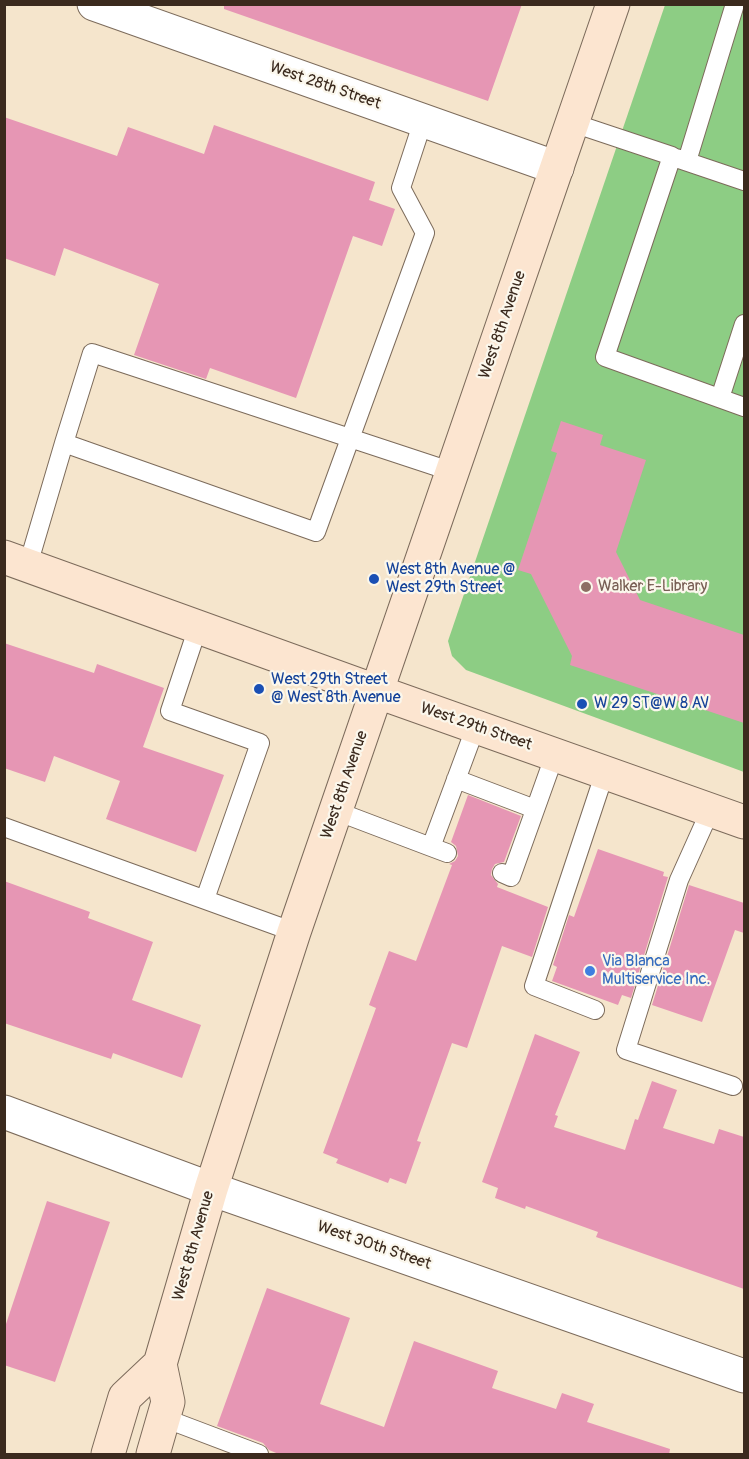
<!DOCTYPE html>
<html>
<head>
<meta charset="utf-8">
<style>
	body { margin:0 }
	#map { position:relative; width:749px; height:1459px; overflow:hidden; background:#f5e5cc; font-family:Pangolin,sans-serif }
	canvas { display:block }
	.frame { position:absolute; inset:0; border:6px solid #3b2a1e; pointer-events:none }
</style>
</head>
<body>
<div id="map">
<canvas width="749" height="1459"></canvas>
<div class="frame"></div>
</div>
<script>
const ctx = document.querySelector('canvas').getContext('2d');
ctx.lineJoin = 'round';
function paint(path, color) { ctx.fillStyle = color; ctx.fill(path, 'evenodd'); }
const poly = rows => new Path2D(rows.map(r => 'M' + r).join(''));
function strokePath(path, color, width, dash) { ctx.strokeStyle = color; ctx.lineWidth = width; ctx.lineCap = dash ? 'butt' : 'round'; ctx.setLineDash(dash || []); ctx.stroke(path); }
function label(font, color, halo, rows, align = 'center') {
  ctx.font = font + ' Pangolin,sans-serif'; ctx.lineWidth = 4.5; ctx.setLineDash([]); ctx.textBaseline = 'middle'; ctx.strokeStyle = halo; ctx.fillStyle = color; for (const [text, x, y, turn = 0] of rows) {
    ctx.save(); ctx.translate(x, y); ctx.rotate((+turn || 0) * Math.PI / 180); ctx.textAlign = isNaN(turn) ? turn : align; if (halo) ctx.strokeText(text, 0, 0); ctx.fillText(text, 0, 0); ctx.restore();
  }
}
paint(poly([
	[665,5,744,5,744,772,466,670,452,656,448,641]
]), '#8dcd84');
paint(poly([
	[224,4,522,4,488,101,224,9],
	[4,117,117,156,128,127,204,154,214,125,375,182,369,200,395,209,382,246,353,236,296,398,210,368,206,379,134,355,159,284,64,248,55,276,4,258],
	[561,421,603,435,600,445,646,460,616,552,640,600,744,635,744,723,570,665,572,656,531,574,518,570,557,453,551,451],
	[4,643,94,673,97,664,164,688,143,747,224,775,196,852,106,819,120,781,54,756,45,782,4,768],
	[468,795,521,816,504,862,495,864,492,869,491,875,498,884,497,887,548,907,532,957,502,946,467,1048,452,1043,417,1141,421,1142,406,1184,390,1178,388,1183,336,1163,338,1159,323,1153,376,1008,369,1005,389,951,416,961,452,865,449,864,455,861,458,856,456,846,451,842],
	[598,849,664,872,663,876,668,877,631,998,622,995,618,1005,552,981,557,967,553,965,569,915,574,917],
	[4,881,90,912,88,918,153,942,132,1000,201,1025,182,1078,113,1053,111,1059,4,1023],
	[689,885,744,903,744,933,735,930,702,1022,652,1005],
	[535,1034,580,1052,555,1115,558,1116,554,1127,625,1150,635,1119,638,1120,652,1081,677,1090,663,1128,714,1144,719,1129,744,1137,744,1289,596,1237,598,1232,526,1206,525,1209,495,1198,498,1188,482,1182],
	[47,1201,110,1222,55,1382,4,1365,4,1330],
	[267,1288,350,1318,320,1404,384,1427,414,1341,498,1371,492,1388,556,1409,562,1393,594,1404,587,1422,670,1449,669,1455,281,1455,269,1450,263,1443,217,1426]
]), '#e696b4');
const lane = poly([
	[573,123,672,156,605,357,744,407],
	[676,158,744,181],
	[687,161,735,4],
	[720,398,744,324],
	[64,443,92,353,453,472],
	[28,565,64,443,316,532,425,233,401,188,423,121],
	[198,627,170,711,260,743,205,899],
	[456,779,535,809],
	[336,811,431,847],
	[710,811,679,880,626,1050,733,1086],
	[4,827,294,932],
	[447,853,431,847,476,726],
	[502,873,511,877,555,754],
	[595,1010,534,986,605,772],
	[164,1418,259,1454]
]);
const street = poly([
	[94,4,557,168],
	[4,1112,211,1189,744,1376]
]);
const secondary = poly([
	[4,557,378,692,744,822],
	[108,1454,125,1397,160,1364],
	[153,1454,168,1402,160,1364,211,1189,294,932,613,4]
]);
strokePath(lane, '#7c6b5b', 20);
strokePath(street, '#7c6b5b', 35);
strokePath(secondary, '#7c6b5b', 35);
strokePath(lane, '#fff', 18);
strokePath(street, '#fff', 33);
strokePath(secondary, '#fce5d0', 33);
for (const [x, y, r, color] of [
	[374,579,6,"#1a4fb4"],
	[586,587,6,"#8d6e63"],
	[259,689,6,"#1a4fb4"],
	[582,704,6,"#1a4fb4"],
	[590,971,6,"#3f7fe0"]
]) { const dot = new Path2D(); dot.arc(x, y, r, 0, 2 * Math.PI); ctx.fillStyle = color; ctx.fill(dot); strokePath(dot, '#fbf7ec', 2); }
label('16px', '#3b2a1e', '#fbf7ec', [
	["West 28th Street",325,86,19],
	["West 8th Avenue",503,325,-71],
	["West 29th Street",476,727,19],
	["West 8th Avenue",345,785,-71],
	["West 8th Avenue",194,1246,-74],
	["West 30th Street",374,1246,19]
]);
label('16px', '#164399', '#fbf7ec', [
	["West 8th Avenue @",386,570],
	["West 29th Street",386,588],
	["West 29th Street",271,680],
	["@ West 8th Avenue",271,698],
	["W 29 ST@W 8 AV",594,704]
], 'left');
label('16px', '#785e54', '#fbf7ec', [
	["Walker E-Library",598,587]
], 'left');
label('16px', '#366cbe', '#fbf7ec', [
	["Via Blanca",602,962],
	["Multiservice Inc.",602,980]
], 'left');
</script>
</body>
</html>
